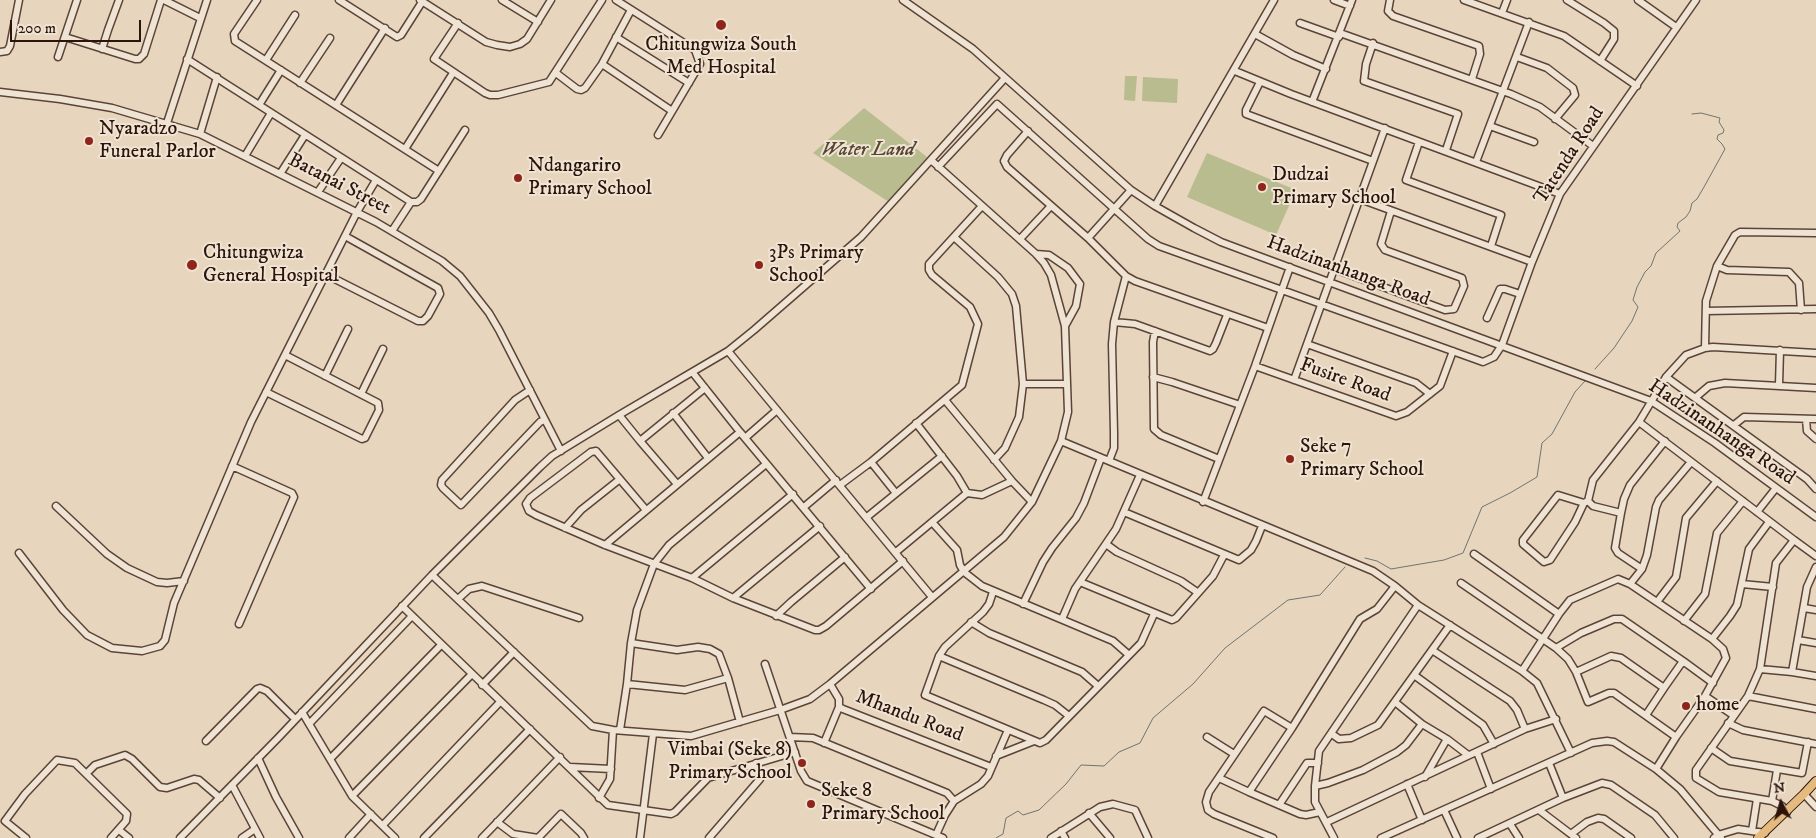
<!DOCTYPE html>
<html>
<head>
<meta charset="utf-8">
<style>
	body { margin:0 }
	#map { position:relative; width:1816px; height:838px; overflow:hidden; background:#e7d5bd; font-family:"IM FELL DW Pica",serif }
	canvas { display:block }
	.north { position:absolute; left:1756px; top:778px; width:50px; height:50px; -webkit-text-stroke:4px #efe4d4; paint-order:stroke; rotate:354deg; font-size:14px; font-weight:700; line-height:20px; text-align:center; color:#2c140a }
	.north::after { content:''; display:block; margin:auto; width:18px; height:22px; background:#2c140a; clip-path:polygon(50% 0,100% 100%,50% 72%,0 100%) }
	.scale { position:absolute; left:10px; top:20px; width:131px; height:22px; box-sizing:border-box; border:2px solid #2c140a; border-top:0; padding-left:6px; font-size:15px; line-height:18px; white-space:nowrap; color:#2c140a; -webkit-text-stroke:4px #efe4d4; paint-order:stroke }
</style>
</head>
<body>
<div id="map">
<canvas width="1816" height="838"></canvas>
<div class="north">N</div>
<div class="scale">200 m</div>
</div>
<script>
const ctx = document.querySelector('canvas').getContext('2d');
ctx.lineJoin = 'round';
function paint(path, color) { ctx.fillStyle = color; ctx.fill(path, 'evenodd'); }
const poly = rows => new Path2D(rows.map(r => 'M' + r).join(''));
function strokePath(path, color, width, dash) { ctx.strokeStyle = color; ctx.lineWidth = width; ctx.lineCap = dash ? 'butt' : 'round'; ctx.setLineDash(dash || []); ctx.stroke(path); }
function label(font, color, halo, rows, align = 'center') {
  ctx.font = font + ' "IM FELL DW Pica",serif'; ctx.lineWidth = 4; ctx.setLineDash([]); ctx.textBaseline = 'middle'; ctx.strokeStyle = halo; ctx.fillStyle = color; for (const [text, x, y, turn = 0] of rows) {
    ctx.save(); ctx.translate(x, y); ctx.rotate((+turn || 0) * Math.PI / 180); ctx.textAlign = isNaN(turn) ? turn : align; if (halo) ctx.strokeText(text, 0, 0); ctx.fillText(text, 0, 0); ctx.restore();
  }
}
paint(poly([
	[1125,76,1137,76,1135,101,1124,100],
	[1143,77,1178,79,1177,103,1142,101],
	[864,108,927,157,889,202,813,153],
	[1207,153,1296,190,1276,235,1187,197]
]), '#b9bc8e');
strokePath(poly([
	[1595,369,1614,348,1632,321,1638,307,1633,300,1637,287,1645,272,1651,266,1656,253,1680,231,1677,227,1678,223,1686,217,1690,211,1692,203,1697,199,1704,187,1725,149,1722,144,1717,139,1718,135,1723,133,1724,130,1719,122,1720,118,1701,113,1692,114],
	[1365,558,1377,561,1391,569,1444,560,1463,553,1482,507,1510,493,1537,477,1542,443,1552,434,1575,392,1585,381],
	[996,838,1003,834,1006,818,1018,811,1023,815,1039,810,1066,784,1081,765,1104,766,1119,752,1140,743,1153,718,1193,684,1225,648,1288,600,1320,595,1345,567]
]), '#6e7573', 1);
const minor = poly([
	[164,0,200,18],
	[257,0,234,34,235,41,439,171],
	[339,0,397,37,401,35,422,2],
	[420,0,486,42,497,45,510,47,520,44,527,39,551,0],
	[502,0,538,22],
	[616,0,695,50,700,64,658,135],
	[903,0,973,49,1131,190,1155,206,1194,228,1221,242,1245,251,1651,401,1715,443,1816,517],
	[1334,0,1350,6],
	[1390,0,1388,11,1393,16,1479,46,1480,54,1472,79],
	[1464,0,1564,36,1637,86],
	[1567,0,1604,23,1614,31,1614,39,1600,61],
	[1638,0,1676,27],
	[1502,13,1507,0],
	[458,23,434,59,485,93,490,95,498,95,549,82,602,0],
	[1300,23,1339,37],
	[1340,33,1511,94,1540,107,1593,146],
	[1255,34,1293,55,1326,69],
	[65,37,135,59,139,59,144,54,161,0],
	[616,37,689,83],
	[1373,43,1366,64,1364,81,1458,114,1446,150],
	[102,49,108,30,119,0],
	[0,52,7,51,10,46,19,0],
	[58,57,77,0],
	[1517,57,1547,68,1573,88,1575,95,1555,119],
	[187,59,411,202,392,231],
	[266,60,295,15],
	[602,64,672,111],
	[1235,71,1291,94,1560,194],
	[556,73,577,89,581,90,585,88,602,64,631,10],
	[1260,82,1246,110,1246,114,1373,161],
	[300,83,330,38],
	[0,92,60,99,112,108,200,134,376,222,442,261,460,276,489,313,499,330,561,451],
	[1312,102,1352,0],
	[259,105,281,70],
	[336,105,385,28],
	[167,123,207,0],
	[1490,126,1534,142],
	[1028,131,1007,155,1004,161,1007,167,1088,238,1126,276,1135,281,1268,328],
	[200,134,217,77],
	[1419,142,1406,180,1501,215,1491,246],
	[405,149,453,73],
	[245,156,271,113],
	[1476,162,1529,22],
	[938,167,997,104,1148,239,1159,246,1483,362,1494,357,1502,345,1532,262,1560,194,1696,0],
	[280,174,305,135],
	[318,192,341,158],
	[1360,199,1532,262],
	[411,202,417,202,421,199,465,130],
	[1155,206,1274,0],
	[954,237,998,277,1012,294,1016,306,1023,384,1019,417,1005,448,994,460],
	[1088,238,1131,190],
	[1020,239,1050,207],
	[1036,254,1049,255,1068,268,1080,284,1076,306,1065,326],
	[1717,266,1727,270,1789,272,1799,283,1801,310],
	[1335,269,1445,310,1454,309,1464,286,1462,278,1385,250,1381,244,1391,211],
	[325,274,418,321,423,321,428,316,440,294,438,288,345,236],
	[1706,311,1816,309],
	[1487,318,1500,289,1505,289,1520,294],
	[1114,322,1135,324,1210,351,1213,349,1216,343,1227,315],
	[1155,331,1153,342,1154,429,1161,435,1219,459],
	[1307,344,1416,383,1430,394],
	[1705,348,1706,301,1717,266,1735,235,1740,232,1816,233],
	[728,351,932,597],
	[1255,366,1396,416,1407,412,1440,386,1453,351],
	[693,373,740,432,871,589],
	[325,376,348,329],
	[1153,377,1172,382,1240,405],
	[1666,377,1807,479,1816,489],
	[1294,380,1385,128],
	[1023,384,1067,384],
	[1779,385,1780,350],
	[530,390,515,400,442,480,441,485,443,488,461,505,540,422,544,420],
	[266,392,362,439,365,438,379,410,378,403,285,355],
	[361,394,383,349],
	[1696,397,1709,386,1725,383,1816,388],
	[945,400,1012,481,1032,502],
	[673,413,708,458],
	[619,415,640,441],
	[1806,419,1807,431,1816,439],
	[1639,422,1593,480,1588,501,1593,506,1621,513,1624,499,1630,485,1665,441],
	[916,423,957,476,967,493,982,495,1012,481],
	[1734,425,1744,417,1816,419],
	[745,438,777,410],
	[1061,441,1373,571,1395,586,1418,605,1522,671,1537,683,1571,753],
	[1109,461,1114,448,1114,433,1112,344,1114,322,1126,276],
	[871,462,895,492],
	[232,466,292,493,294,497,239,624],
	[677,484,640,441,705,388],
	[840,485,871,462,962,385,978,324,970,307,932,275,929,270,929,264,982,206],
	[1203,502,1255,366,1290,267],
	[1584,503,1575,522,1550,560,1544,562,1523,544,1523,540,1558,495,1584,503,1588,501],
	[56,506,107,554,127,568,157,582,167,583,184,581],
	[804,507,836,480],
	[646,510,596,451,591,452,530,498,526,504,529,511,536,515,605,545,692,578,733,598,815,630,819,630,826,626,903,561],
	[1124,512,1239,560,1251,550,1256,541,1262,526],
	[1757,512,1776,488],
	[1621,513,1615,548,1618,553,1642,569,1630,584],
	[867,517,942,456],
	[932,522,957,550,960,565,964,572,982,586,1113,641,1129,655],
	[565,528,581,510,620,479],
	[1794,540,1639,422,1666,377,1686,355,1705,348,1713,347,1816,353],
	[1106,544,1117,552,1181,581,1197,592],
	[605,545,740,432],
	[896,552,967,493],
	[19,553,63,610,87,635,112,648,142,651,160,646,165,640,174,603,251,422,357,212,376,180],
	[1474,554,1559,614],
	[1816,567,1807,587,1792,672,1816,676],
	[1642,569,1647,555,1656,507,1659,500,1691,462],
	[432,575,592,726,613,730,691,736,780,710,810,699,830,684,1004,537,1032,502,1061,441,1068,412,1065,326,1051,275,1044,263,1036,254,931,160],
	[692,578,793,494],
	[1080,582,1172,620,1176,618,1213,576,1224,555],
	[1461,583,1556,648,1568,659,1576,672,1588,702,1609,693,1614,693,1676,737],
	[1742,584,1773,587],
	[993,592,989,604,983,612,945,647,939,656,925,695,1040,743,1046,740,1141,643,1154,614],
	[733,598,820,526],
	[458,599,469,589,482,586,579,618],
	[1657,602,1676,577,1686,518,1717,481],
	[1023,604,1043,562,1052,548,1076,518,1084,503,1101,458],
	[402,606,608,805,671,814,675,812,708,778,795,752],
	[1804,608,1816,610],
	[776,616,791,602,845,557],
	[1062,619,1075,589,1116,529,1140,475],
	[1684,621,1705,594,1717,533,1743,501],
	[971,622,989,633,1082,672,1098,686],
	[1712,639,1730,616,1737,605,1749,549,1769,522],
	[1798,640,1816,643],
	[631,643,677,650,698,647,710,649,719,654,728,678,740,722],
	[1556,648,1581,633,1614,619,1622,619,1683,661],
	[1432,650,1510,701,1517,710,1525,729],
	[939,656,1044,700,1055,705,1069,716],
	[765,664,801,771,807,781,943,838],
	[1760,669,1792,672],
	[1522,671,1559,614,1570,600,1618,579,1630,584,1712,639,1723,649,1726,658,1705,696,1676,737,1656,769],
	[1576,672,1611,656,1621,658,1664,688,1683,661,1713,683],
	[1414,675,1483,725,1494,744],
	[627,684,685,690,728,678],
	[830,684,839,699,839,707,843,709,991,767],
	[482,685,514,652],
	[1705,696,1733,715],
	[1748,696,1816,709],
	[1395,702,1422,724],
	[302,712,352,796,395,838],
	[1646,715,1664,688],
	[310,723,412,616],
	[1728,723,1743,730,1816,744],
	[1292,728,1360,619,1377,609,1395,586],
	[620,730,627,684,631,643,637,610,654,564,669,545,766,464],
	[1332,734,1339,739,1351,738,1378,725,1450,625],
	[790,737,813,738,947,793,954,801],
	[1207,737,1234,754],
	[206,741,257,689,260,688,267,691,295,719],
	[824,743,839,707],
	[1711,748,1730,761,1802,773,1808,742],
	[1477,752,1491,789],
	[996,756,1034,741],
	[258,758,276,797,299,838],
	[330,759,441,645],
	[1549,763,1563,798],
	[570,767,611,769],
	[87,773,95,765,125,755,132,759,160,787,167,788,194,779,199,780,220,798],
	[1425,777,1447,739],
	[1219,778,1249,792,1292,728,1264,711,1209,792,1206,802,1208,810,1214,814,1273,838],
	[1407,784,1422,820],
	[232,785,260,838],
	[1315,786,1328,783,1363,770,1397,752,1406,745,1422,724,1447,739,1468,755],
	[1249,792,1300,814,1306,815,1320,812],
	[1804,794,1816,807],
	[352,796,471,675],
	[599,798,610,779,613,730],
	[1772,801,1777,770],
	[1279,805,1307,763,1318,763],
	[1444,810,1457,838],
	[1539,810,1576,838],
	[1787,812,1782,806,1772,801,1719,792,1696,778,1696,770,1748,696,1760,669,1776,563,1794,540,1816,556],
	[1089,813,1110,838],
	[497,822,513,834,538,838],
	[1327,822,1525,729,1556,719],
	[1510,824,1519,838],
	[383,825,500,702],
	[119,830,129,838],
	[1061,831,1065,838],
	[1752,831,1757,799],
	[1571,834,1587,822,1598,818,1604,819,1631,838],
	[936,835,945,815,954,801,981,784,988,776,1008,730],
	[26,838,5,821,25,794,57,760,75,763,127,814,126,821,111,838],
	[180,838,279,737,432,575,540,467,552,456,619,415,728,351,754,330,861,237,1005,78],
	[242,838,255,829],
	[349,838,371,814],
	[424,838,530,729],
	[482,838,560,757],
	[538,838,561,814,581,833,584,838],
	[640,838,653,734],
	[709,838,760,779,756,763],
	[1051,838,1100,807,1113,804,1135,810,1148,838],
	[1334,838,1315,802,1315,786,1319,751,1418,605],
	[1381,838,1592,743,1607,741,1614,742,1656,769,1680,789,1721,838],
	[1478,838,1563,798,1602,783,1611,785,1655,815,1674,838],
	[1714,838,1718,835,1738,829,1765,833]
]);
const major = poly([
	[1758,838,1804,794,1816,781]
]);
strokePath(minor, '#5b4437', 9);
strokePath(major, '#2c140a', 10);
strokePath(minor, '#efe4d4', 6);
strokePath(major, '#e4ba7e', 8);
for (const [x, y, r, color] of [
	[721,25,6,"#8f2418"],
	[89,141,5,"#8f2418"],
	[518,178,5,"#8f2418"],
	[1262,187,5,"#8f2418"],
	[192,265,6,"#8f2418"],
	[759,265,5,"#8f2418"],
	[1290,459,5,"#8f2418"],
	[1686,706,5,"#8f2418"],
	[802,763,5,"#8f2418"],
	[811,804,5,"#8f2418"]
]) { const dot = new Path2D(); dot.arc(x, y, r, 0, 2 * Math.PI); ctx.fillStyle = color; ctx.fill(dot); strokePath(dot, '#efe4d4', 2); }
label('20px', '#2c140a', '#efe4d4', [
	["Chitungwiza South",721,46,"center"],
	["Med Hospital",721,69,"center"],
	["Nyaradzo",99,130],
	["Funeral Parlor",99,153],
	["Ndangariro",528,167],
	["Primary School",528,190],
	["Dudzai",1272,176],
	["Primary School",1272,199],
	["Chitungwiza",203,254],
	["General Hospital",203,277],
	["3Ps Primary",769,254],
	["School",769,277],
	["Seke 7",1300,448],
	["Primary School",1300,471],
	["home",1696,706],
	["Vimbai (Seke 8)",792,751,"right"],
	["Primary School",792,774,"right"],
	["Seke 8",821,792],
	["Primary School",821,815]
], 'left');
label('italic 20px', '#564632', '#efe4d4', [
	["Water Land",868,151]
]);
label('20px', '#2c140a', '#efe4d4', [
	["Tatenda Road",1570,156,-57],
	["Batanai Street",339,185,27],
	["Hadzinanhanga Road",1348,272,20],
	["Fusire Road",1345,381,20],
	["Hadzinanhanga Road",1721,433,34],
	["Mhandu Road",909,717,21]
]);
</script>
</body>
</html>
